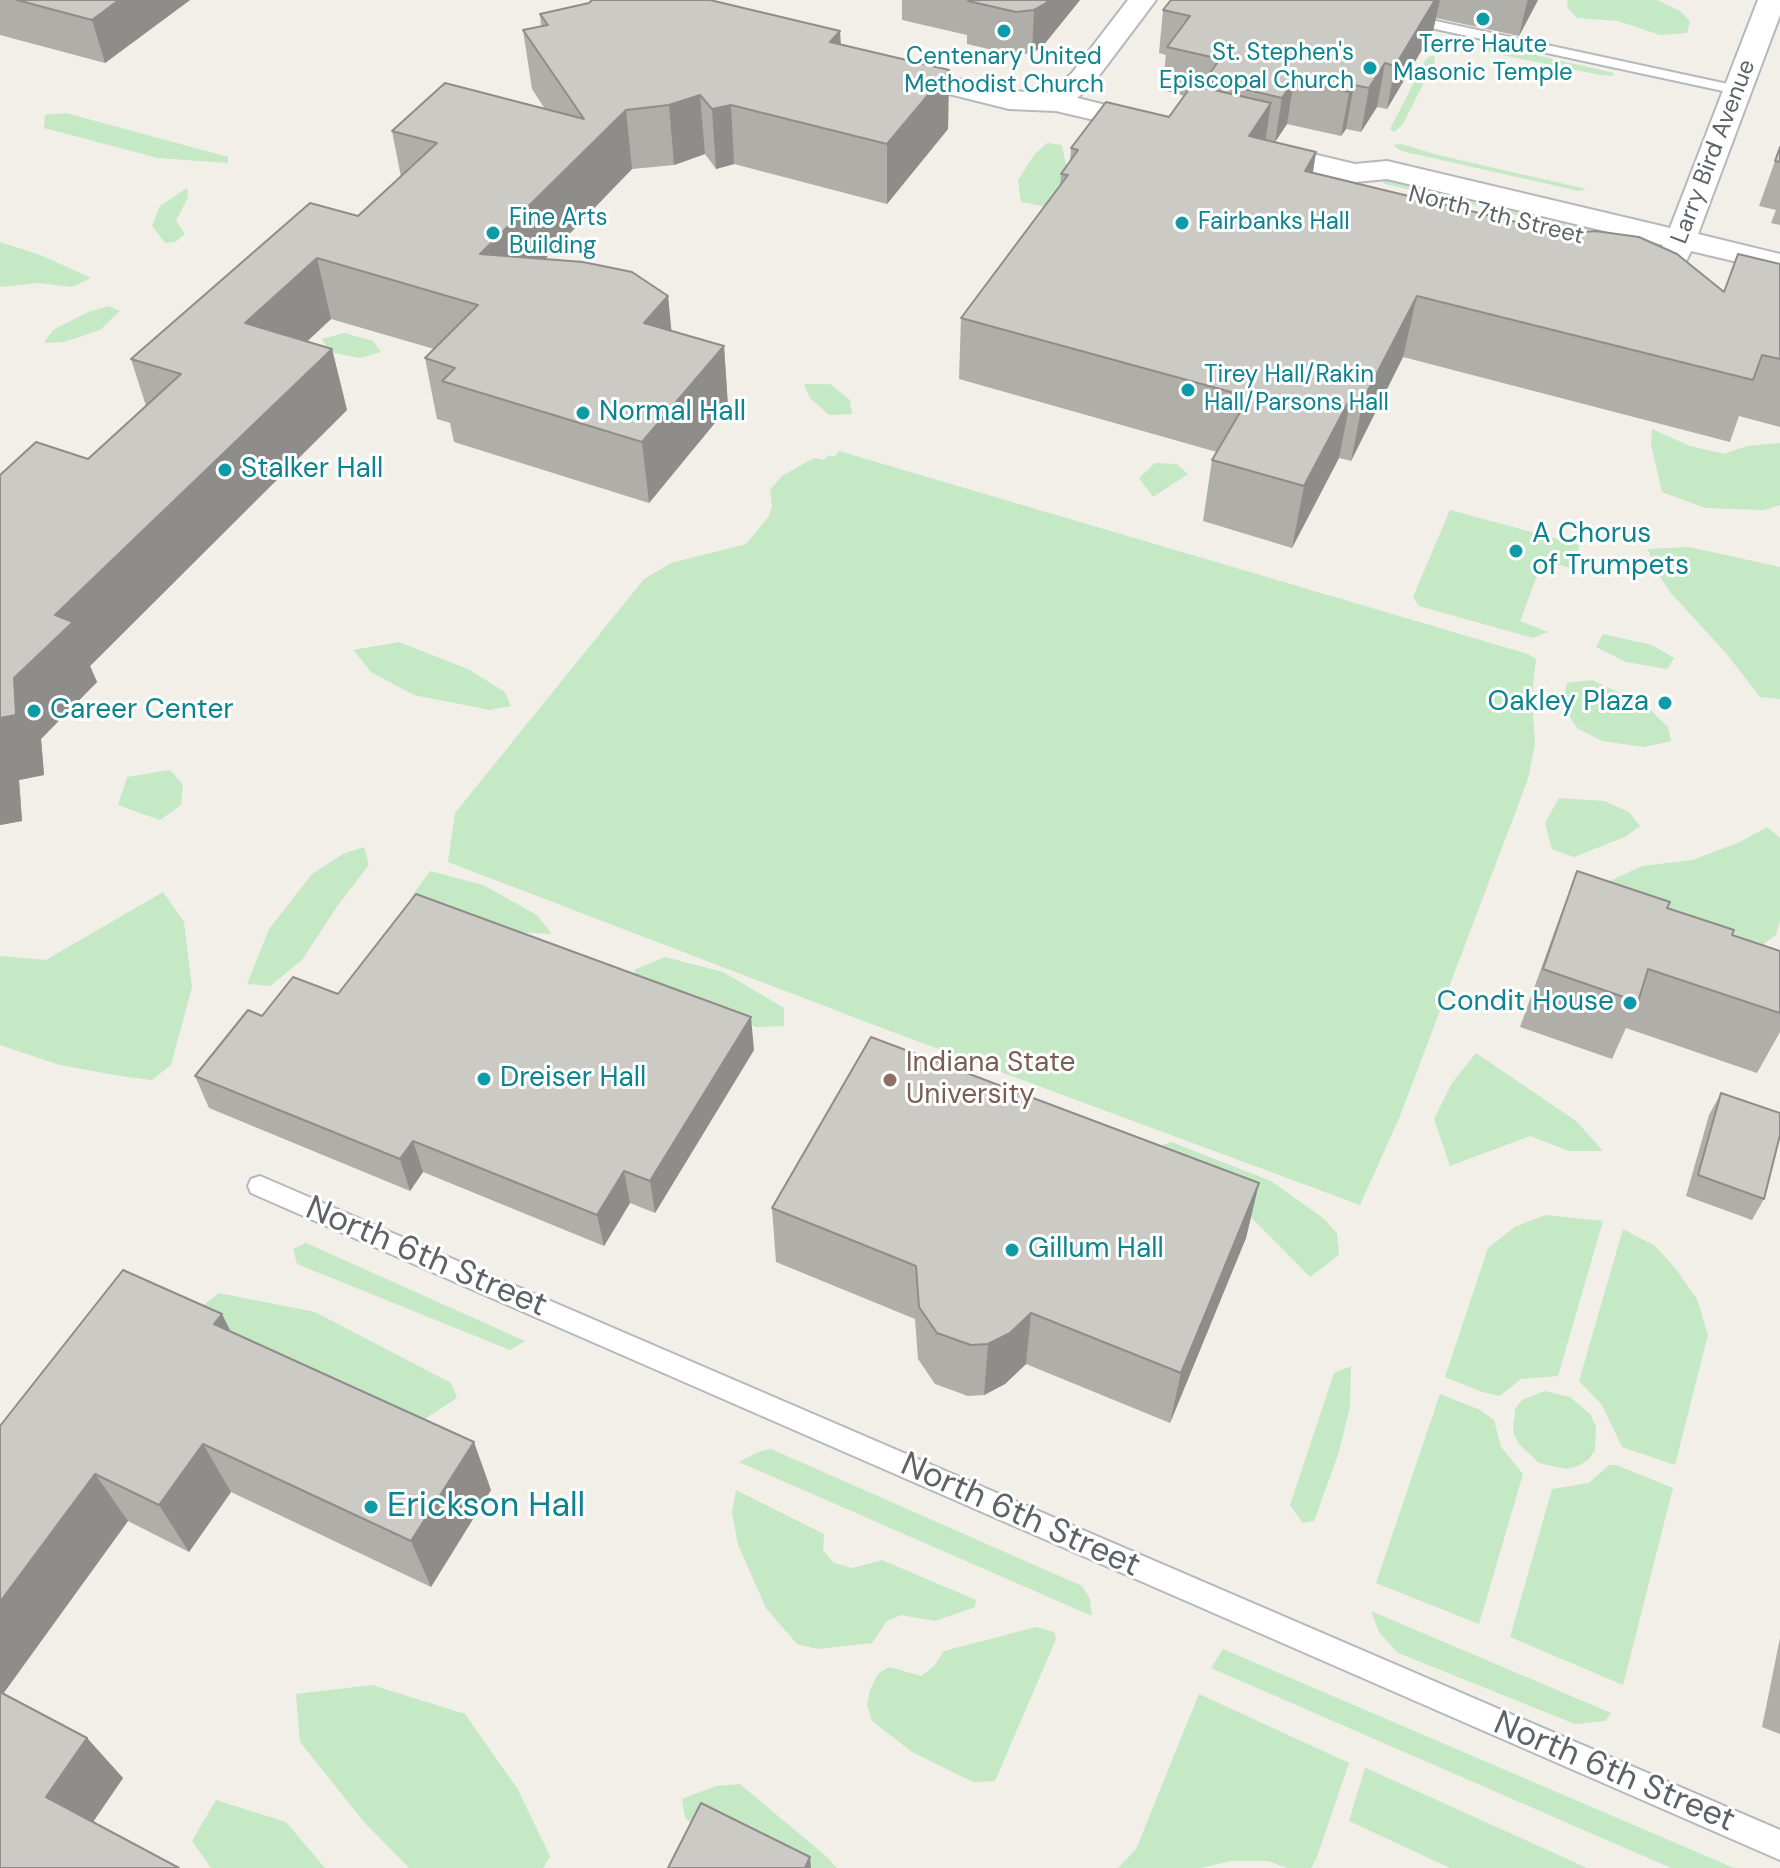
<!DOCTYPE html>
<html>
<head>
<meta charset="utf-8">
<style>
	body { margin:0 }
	canvas { display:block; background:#f1efe8 }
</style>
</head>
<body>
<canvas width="1780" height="1868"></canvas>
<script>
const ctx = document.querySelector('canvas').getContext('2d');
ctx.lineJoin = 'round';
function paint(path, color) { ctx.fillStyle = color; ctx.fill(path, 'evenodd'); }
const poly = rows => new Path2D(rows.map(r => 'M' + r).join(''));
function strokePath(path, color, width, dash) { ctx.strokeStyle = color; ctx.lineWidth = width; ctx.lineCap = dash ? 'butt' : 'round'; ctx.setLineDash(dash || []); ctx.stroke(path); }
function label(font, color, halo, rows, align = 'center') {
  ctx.font = font + ' "DM Sans",sans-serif'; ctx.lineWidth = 6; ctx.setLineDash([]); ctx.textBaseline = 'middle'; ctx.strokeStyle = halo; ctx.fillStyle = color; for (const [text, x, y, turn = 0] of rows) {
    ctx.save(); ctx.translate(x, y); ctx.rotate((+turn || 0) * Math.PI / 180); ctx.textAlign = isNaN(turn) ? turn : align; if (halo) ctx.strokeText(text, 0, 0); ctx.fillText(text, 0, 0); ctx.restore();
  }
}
paint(poly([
	[1568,0,1657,0,1680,11,1690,21,1687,33,1660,35,1618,21,1577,18,1567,7],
	[1482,45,1497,46,1614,73,1613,76,1600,75,1492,53,1481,49],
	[1431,56,1435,56,1435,61,1403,124,1394,132,1390,129,1426,59],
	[66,113,228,157,228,163,158,158,44,128,45,115],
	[1047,143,1062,145,1066,166,1061,201,1043,206,1021,202,1018,180,1035,154],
	[1401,144,1438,155,1586,189,1579,191,1401,151,1393,145],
	[1384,177,1615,234,1608,237,1385,184,1381,180],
	[187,188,188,197,176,221,185,234,175,242,165,243,152,226,160,206],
	[0,242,43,256,91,278,72,287,39,283,0,287],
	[109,306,120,311,100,330,64,342,44,343,53,330,88,312],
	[344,333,373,341,381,352,360,358,329,352,322,339],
	[804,384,830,384,850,400,852,414,829,415,810,398],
	[1652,429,1690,446,1724,454,1747,446,1780,443,1780,505,1764,510,1705,508,1662,492,1651,444],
	[839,451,1528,654,1536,659,1532,695,1535,744,1528,779,1400,1116,1360,1205,882,1028,448,862,455,813,644,579,671,563,746,544,769,516,772,506,770,490,782,476,814,458,824,460,828,455,834,457],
	[1155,463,1177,464,1188,474,1153,497,1139,478],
	[1450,510,1580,545,1571,568,1543,560,1520,621,1548,632,1533,638,1419,606,1413,597],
	[1689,547,1780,567,1780,699,1760,697,1725,652,1670,592,1654,567,1648,549],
	[1603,634,1652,645,1674,658,1667,669,1626,662,1596,647],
	[399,642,468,669,505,692,511,706,490,710,414,695,371,672,353,650],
	[1592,680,1644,704,1668,727,1671,741,1644,747,1602,741,1577,728,1562,705,1567,683],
	[170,770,183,785,181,805,160,820,118,805,127,777],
	[1559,798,1604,801,1629,812,1640,826,1625,837,1574,857,1552,849,1545,823],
	[1767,827,1780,838,1780,920,1776,935,1754,951,1608,882,1642,866,1692,860,1740,842],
	[364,847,369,865,338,905,302,960,270,986,247,984,269,929,312,874,343,854],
	[430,871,483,885,537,915,552,934,500,931,410,899],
	[163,892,184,922,192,987,171,1065,152,1080,120,1076,60,1065,0,1045,0,956,46,960],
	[665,957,723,972,784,1008,784,1026,756,1027,726,1012,644,989,634,970],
	[1476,1053,1576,1121,1603,1151,1569,1151,1530,1136,1450,1166,1434,1119,1452,1083],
	[1171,1142,1271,1181,1323,1218,1337,1233,1339,1255,1310,1277,1244,1210,1143,1152],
	[1545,1215,1603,1221,1558,1376,1521,1379,1500,1396,1482,1392,1445,1377,1488,1248,1515,1227],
	[1623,1229,1655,1246,1675,1268,1697,1299,1708,1335,1675,1465,1622,1447,1602,1405,1579,1381],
	[306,1243,525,1341,510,1350,297,1264,293,1249],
	[219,1293,315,1312,451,1383,457,1398,423,1420,221,1333,200,1308],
	[1351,1366,1350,1407,1338,1455,1314,1521,1303,1523,1290,1505,1334,1373],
	[1544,1391,1570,1397,1590,1414,1596,1427,1595,1450,1588,1460,1578,1466,1566,1469,1539,1463,1519,1444,1513,1432,1515,1409,1522,1400],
	[1440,1394,1480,1410,1494,1420,1501,1447,1523,1474,1479,1624,1376,1583],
	[771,1449,1082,1586,1090,1599,1092,1616,739,1462,758,1452],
	[1609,1465,1616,1465,1673,1488,1623,1685,1510,1637,1552,1489,1589,1483],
	[736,1490,824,1534,823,1550,834,1563,853,1568,882,1560,976,1600,975,1607,935,1621,901,1615,887,1621,872,1643,817,1649,797,1644,766,1608,738,1545,732,1513],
	[1371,1611,1611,1713,1605,1721,1575,1724,1398,1653,1379,1632],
	[1036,1627,1054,1632,1056,1639,995,1781,973,1782,912,1752,872,1721,867,1705,870,1690,878,1674,889,1667,921,1676,934,1666,944,1651],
	[1223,1649,1734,1868,1671,1868,1211,1668],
	[372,1685,465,1714,517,1788,550,1856,543,1868,409,1868,364,1822,300,1742,296,1694],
	[1199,1694,1349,1763,1317,1857,1311,1868,1287,1868,1268,1861,1230,1861,1201,1868,1118,1868,1136,1849],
	[1365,1768,1366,1768,1587,1868,1450,1868,1349,1821],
	[740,1784,828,1858,837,1868,769,1868,711,1839,685,1818,682,1799,716,1786],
	[216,1800,286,1822,325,1868,211,1868,192,1841]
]), '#c5e8c5');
const lane = poly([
	[1408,15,1737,86,1744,90,1737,94,1403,22,1403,16,1408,15],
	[260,1176,1780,1830,1780,1860,251,1193,248,1186,251,1179,260,1176]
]);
const street = poly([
	[1128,0,1156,0,1092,85,1077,98,1164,119,1169,125,1164,131,1154,134,1056,111,1009,109,885,78,881,72,885,66,895,64,1009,91,1049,93,1072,73,1128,0],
	[1758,0,1780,0,1780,15,1698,234,1780,254,1780,272,1691,251,1684,266,1673,268,1662,266,1657,259,1663,245,1387,179,1355,182,1248,156,1243,150,1248,144,1258,141,1355,164,1387,161,1670,228,1758,0]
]);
strokePath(lane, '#b5b8bc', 4);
strokePath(street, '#b5b8bc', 4);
paint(lane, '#fff');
paint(street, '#fff');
paint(poly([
	[0,0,190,0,105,63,0,35],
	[902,0,1080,0,1042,47,1032,53,1014,55,967,44,967,35,902,20],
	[1171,0,1538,0,1519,36,1436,18,1433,31,1387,109,1377,107,1361,132,1346,129,1341,136,1287,124,1275,142,1316,152,1313,173,1724,292,1780,264,1780,427,1739,416,1730,442,1403,357,1351,461,1339,458,1292,548,1203,521,1212,460,1217,452,959,379,961,318,1060,187,1061,174,1070,161,1071,148,1169,117,1185,96,1162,90,1166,55,1159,53,1163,10],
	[540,14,840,31,841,44,949,70,948,129,887,204,734,164,716,169,705,154,674,165,632,169,545,259,668,296,671,331,724,346,728,407,649,503,454,442,450,423,437,419,425,358,434,349,331,319,307,341,332,349,347,410,90,666,97,682,41,739,44,775,19,780,22,821,0,825,0,475,88,459,146,406,131,359,358,216,401,177,392,131,545,109,532,89,523,30,541,26],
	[1780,147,1780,225,1771,223,1776,210,1759,206],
	[1577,871,1732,935,1780,951,1780,1032,1757,1073,1626,1028,1612,1059,1520,1027,1555,930],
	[338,994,754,1050,655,1213,630,1203,604,1246,423,1172,410,1191,209,1108,195,1076,262,1016],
	[1721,1093,1764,1199,1752,1220,1686,1196,1709,1115],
	[1259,1183,1246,1238,1170,1423,1026,1364,1005,1384,984,1395,968,1396,935,1384,918,1359,915,1319,776,1262,772,1208],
	[231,1332,491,1490,431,1587,231,1492,189,1552,128,1521,3,1694,87,1738,123,1778,93,1822,0,1868,0,1426],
	[1780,1638,1780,1734,1762,1727]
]), '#afaea9');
paint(poly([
	[119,0,190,0,105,63,92,20],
	[1048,0,1080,0,1042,47,1032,53,1034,10],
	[1435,0,1440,0,1433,31,1387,109,1395,66],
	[1528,0,1538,0,1519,36,1527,2],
	[840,31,842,90,830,42],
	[1385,63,1377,107,1361,132,1369,88],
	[949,70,948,129,887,204,887,144],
	[1294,80,1287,124,1275,142,1282,98],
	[1354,85,1346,129,1341,136,1349,92],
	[700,95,705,154,674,165,669,105],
	[1271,103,1262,163,1249,136],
	[731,105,734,164,716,169,712,109],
	[626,110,632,169,491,315,480,254],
	[1316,152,1306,212,1305,171],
	[317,258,331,319,262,384,245,323],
	[668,296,674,357,644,323],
	[1417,296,1403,357,1351,461,1363,400],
	[724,346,728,407,649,503,642,442],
	[332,349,347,410,90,666,97,682,41,739,44,775,19,780,22,821,0,825,0,718,14,678,55,615],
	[1351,397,1339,458,1292,548,1304,486],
	[751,1017,754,1050,655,1213,650,1181],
	[413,1141,423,1172,410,1191,400,1159],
	[624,1171,630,1203,604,1246,597,1215],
	[1259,1183,1246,1238,1170,1423,1181,1373],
	[1031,1313,1026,1364,1005,1384,984,1395,988,1344],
	[222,1314,248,1366,214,1324],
	[474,1442,491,1490,431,1587,411,1541],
	[203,1444,231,1492,189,1552,159,1505],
	[95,1474,128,1521,0,1698,0,1602],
	[87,1738,123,1778,84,1835,46,1797],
	[810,1857,811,1868,805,1868]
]), '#8f8d8a');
const building = poly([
	[17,0,119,0,92,20,17,0],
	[592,0,710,0,840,31,830,42,949,70,887,144,731,105,712,109,700,95,669,105,626,110,480,254,583,262,632,272,668,296,644,323,724,346,642,442,442,381,455,368,425,358,478,305,317,258,245,323,332,349,55,615,73,622,14,678,16,715,0,718,0,475,36,442,88,459,181,374,131,359,310,203,358,216,437,143,392,131,445,83,584,119,523,30,548,25,540,14,589,3,592,0],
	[969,0,1048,0,1045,4,1034,10,1016,12,968,1,969,0],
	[1171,0,1435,0,1395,66,1385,63,1369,88,1354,85,1349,92,1294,80,1282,98,1205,80,1220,59,1167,47,1190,16,1163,10,1171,0],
	[1192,85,1271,103,1249,136,1316,152,1305,171,1566,234,1595,231,1639,237,1677,254,1724,292,1738,254,1780,264,1780,359,1762,355,1753,380,1417,296,1363,400,1351,397,1304,486,1212,460,1249,397,961,318,1068,175,1061,174,1078,150,1071,148,1106,102,1169,117,1192,85],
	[1780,147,1780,162,1775,161,1780,147],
	[1577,871,1670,902,1667,908,1734,930,1732,935,1780,951,1780,1013,1648,969,1638,1002,1543,969,1577,871],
	[416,894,751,1017,650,1181,624,1171,597,1215,413,1141,400,1159,195,1076,248,1010,262,1016,293,977,338,994,416,894],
	[871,1037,1259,1183,1181,1373,1031,1313,1010,1333,988,1344,971,1345,937,1333,919,1307,916,1266,772,1208,871,1037],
	[1721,1093,1780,1113,1780,1135,1764,1199,1698,1175,1721,1093],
	[123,1270,222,1314,214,1324,474,1442,411,1541,203,1444,159,1505,95,1474,0,1602,0,1426,123,1270],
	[0,1692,87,1738,46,1797,179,1868,0,1868,0,1692],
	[701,1803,810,1857,805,1868,668,1868,701,1803]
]);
paint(building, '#cccac5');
strokePath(building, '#8f8d8a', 2);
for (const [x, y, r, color] of [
	[1483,19,8,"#0f9aa8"],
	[1004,31,8,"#0f9aa8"],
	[1370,68,8,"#0f9aa8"],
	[1182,223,8,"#0f9aa8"],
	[493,233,8,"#0f9aa8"],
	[1188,390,8,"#0f9aa8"],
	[583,413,8,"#0f9aa8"],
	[225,470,8,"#0f9aa8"],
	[1516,551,8,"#0f9aa8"],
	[1665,703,8,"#0f9aa8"],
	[34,711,8,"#0f9aa8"],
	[1630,1003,8,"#0f9aa8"],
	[484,1079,8,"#0f9aa8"],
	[890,1080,8,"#8d6e63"],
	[1012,1250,8,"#0f9aa8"],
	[371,1507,8,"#0f9aa8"]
]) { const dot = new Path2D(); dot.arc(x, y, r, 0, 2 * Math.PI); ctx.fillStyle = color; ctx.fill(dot); strokePath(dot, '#fff', 3); }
label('24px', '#0d838f', '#fff', [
	["Terre Haute",1483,46,"center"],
	["Masonic Temple",1483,74,"center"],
	["St. Stephen's",1354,54,"right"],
	["Episcopal Church",1354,82,"right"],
	["Centenary United",1004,58,"center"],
	["Methodist Church",1004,86,"center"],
	["Fine Arts",509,219],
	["Building",509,247],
	["Fairbanks Hall",1198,223],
	["Tirey Hall/Rakin",1204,376],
	["Hall/Parsons Hall",1204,404]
], 'left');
label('24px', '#5f6368', '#fff', [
	["Larry Bird Avenue",1714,152,-69],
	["North 7th Street",1496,216,14]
]);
label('28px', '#0d838f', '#fff', [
	["Normal Hall",599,413],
	["Stalker Hall",241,470],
	["A Chorus",1532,535],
	["of Trumpets",1532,567],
	["Oakley Plaza",1649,703,"right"],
	["Career Center",50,711],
	["Condit House",1614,1003,"right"],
	["Dreiser Hall",500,1079],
	["Gillum Hall",1028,1250]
], 'left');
label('28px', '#785e54', '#fff', [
	["Indiana State",906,1064],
	["University",906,1096]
], 'left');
label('34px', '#5f6368', '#fff', [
	["North 6th Street",426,1258,23],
	["North 6th Street",1020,1516,24],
	["North 6th Street",1614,1773,23]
]);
label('34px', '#0d838f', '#fff', [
	["Erickson Hall",387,1507]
], 'left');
</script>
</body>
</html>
